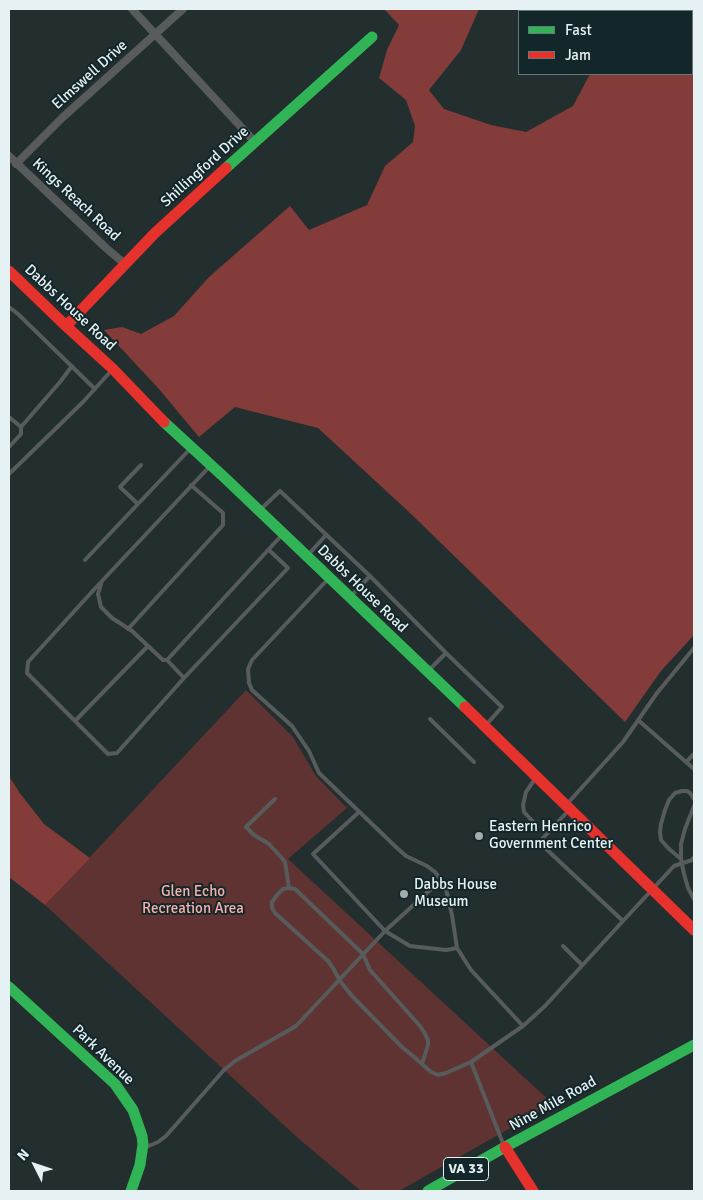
<!DOCTYPE html>
<html>
<head>
<meta charset="utf-8">
<style>
	body { margin:0 }
	#map { position:relative; width:703px; height:1200px; overflow:hidden; background:#232e2f; font-family:Signika,sans-serif }
	canvas { display:block }
	.frame { position:absolute; inset:0; border:10px solid #e5f1f3; pointer-events:none }
	.legend { position:absolute; left:518px; top:10px; width:175px; height:65px; box-sizing:border-box; background:#13272b; border:1px solid #67787b; margin:0; padding:6px 9px; list-style:none; font-size:15px; color:#e5f1f3 }
	.legend li { display:flex; align-items:center; gap:10px; height:25px }
	.legend b { width:25px; border:1px solid #67787b }
	.north { position:absolute; left:10px; top:1140px; width:50px; height:50px; -webkit-text-stroke:4px #13272b; paint-order:stroke; rotate:311deg; font-size:14px; font-weight:700; line-height:20px; text-align:center; color:#e5f1f3 }
	.north::after { content:''; display:block; margin:auto; width:18px; height:22px; background:#e5f1f3; clip-path:polygon(50% 0,100% 100%,50% 72%,0 100%) }
</style>
</head>
<body>
<div id="map">
<canvas width="703" height="1200"></canvas>
<div class="frame"></div>
<ul class="legend">
<li><b style="height:6px;background:#30b455"></b>Fast</li>
<li><b style="height:6px;background:#e5322d"></b>Jam</li>
</ul>
<div class="north">N</div>
</div>
<script>
const ctx = document.querySelector('canvas').getContext('2d');
ctx.lineJoin = 'round';
function paint(path, color) { ctx.fillStyle = color; ctx.fill(path, 'evenodd'); }
const poly = rows => new Path2D(rows.map(r => 'M' + r).join(''));
function strokePath(path, color, width, dash) { ctx.strokeStyle = color; ctx.lineWidth = width; ctx.lineCap = dash ? 'butt' : 'round'; ctx.setLineDash(dash || []); ctx.stroke(path); }
function label(font, color, halo, rows, align = 'center') {
  ctx.font = font + ' Signika,sans-serif'; ctx.lineWidth = 4; ctx.setLineDash([]); ctx.textBaseline = 'middle'; ctx.strokeStyle = halo; ctx.fillStyle = color; for (const [text, x, y, turn = 0] of rows) {
    ctx.save(); ctx.translate(x, y); ctx.rotate((+turn || 0) * Math.PI / 180); ctx.textAlign = isNaN(turn) ? turn : align; if (halo) ctx.strokeText(text, 0, 0); ctx.fillText(text, 0, 0); ctx.restore();
  }
}
paint(poly([
	[246,690,293,737,316,776,347,808,288,859,553,1104,399,1191,361,1191,299,1139,45,905]
]), '#5f3331');
paint(poly([
	[364,9,479,9,461,50,429,90,444,109,491,125,526,132,573,106,590,74,692,74,692,11,621,11,622,9,694,9,694,635,661,671,625,722,409,512,318,428,235,407,199,437,159,389,104,330,122,327,141,334,174,316,209,277,290,206,309,230,367,205,385,166,413,142,415,126,406,100,379,78,387,50,399,25,385,10,365,10],
	[9,776,19,792,44,824,90,858,45,905,9,877]
]), '#833c39');
strokePath(poly([
	[9,307,18,314,95,389],
	[9,417,21,427,21,434,9,447],
	[21,427,60,382,72,366],
	[210,466,102,581,98,594,101,607,112,618,132,631,163,660,167,660,281,536],
	[9,474,83,402,111,371],
	[138,504,120,487,141,465],
	[261,509,280,491,370,576],
	[308,555,326,535],
	[85,560,190,449],
	[329,578,252,660,248,669,249,683,252,690,292,726,309,751,319,773,397,848,406,856,427,866,435,872,441,880,446,889,452,915,457,948,471,970,523,1026],
	[100,583,28,662,27,673,108,754,117,753,184,678],
	[351,596,370,576,446,653,502,707,486,725],
	[128,629,223,525,223,513,191,485],
	[167,660,184,678,288,568,269,550],
	[428,671,446,653],
	[430,719,474,762],
	[638,720,694,769],
	[75,721,148,646],
	[686,762,694,754],
	[535,779,526,792,523,805,524,812,537,826],
	[275,799,246,827,254,835,269,844,280,856,285,862,289,888],
	[567,804,623,742,657,693,694,648],
	[694,806,685,829,681,844,681,859,684,874,688,888,694,899],
	[569,810,543,838,542,842,543,846,623,921],
	[681,859,668,848,661,840,660,832,661,824,665,810,669,800,675,793,682,791,687,791,690,793,694,799],
	[441,880,385,931,410,946,446,950,457,948],
	[563,946,582,965],
	[471,1062,504,1146],
	[422,1064,428,1045,428,1040,424,1032,420,1026,370,970,363,954,295,889,289,888,283,889,277,895,272,902,272,908,275,913,328,961,333,968,340,981,352,996,403,1048,414,1057,422,1064,431,1072,438,1075,446,1073,471,1062,523,1026,545,1006,623,921,674,866,692,860,694,857],
	[144,1148,158,1142,166,1136,224,1070,235,1061,296,1026,385,931,313,854,359,812]
]), '#575b5c', 4);
strokePath(poly([
	[132,9,255,142],
	[555,11,556,9],
	[9,156,106,248,125,264],
	[16,164,62,118,183,9]
]), '#575b5c', 8);
strokePath(poly([
	[226,168,372,37],
	[164,422,225,478,465,707],
	[9,987,115,1084,133,1110,142,1136,143,1144,140,1165,131,1191],
	[428,1191,505,1147,694,1045]
]), '#30b455', 11);
strokePath(poly([
	[9,271,66,326,113,369,164,422],
	[66,326,155,233,226,168],
	[465,707,694,930],
	[505,1147,533,1191]
]), '#e5322d', 11);
for (const [x, y, r, color] of [
	[479,836,5,"#a1adae"],
	[404,894,5,"#a1adae"]
]) { const dot = new Path2D(); dot.arc(x, y, r, 0, 2 * Math.PI); ctx.fillStyle = color; ctx.fill(dot); strokePath(dot, '#13272b', 2); }
for (const [x, y, w] of [
	[466,1169,45]
]) { const box = new Path2D(); box.roundRect(x - w / 2, y - 11.5, w, 23, 4); ctx.fillStyle = '#13272b'; ctx.fill(box); strokePath(box, '#e5f1f3', 1); }
label('bold 14px', '#e5f1f3', null, [
	["VA 33",466,1169]
]);
label('15px', '#e5f1f3', '#13272b', [
	["Elmswell Drive",90,75,-42],
	["Shillingford Drive",205,167,-42],
	["Kings Reach Road",76,200,43],
	["Dabbs House Road",70,308,43],
	["Dabbs House Road",362,589,44],
	["Park Avenue",103,1055,44],
	["Nine Mile Road",553,1104,-29]
]);
label('15px', '#e5f1f3', '#13272b', [
	["Eastern Henrico",489,827],
	["Government Center",489,844],
	["Dabbs House",414,885],
	["Museum",414,902]
], 'left');
label('15px', '#f7afa9', '#13272b', [
	["Glen Echo",193,892],
	["Recreation Area",193,909]
]);
</script>
</body>
</html>
